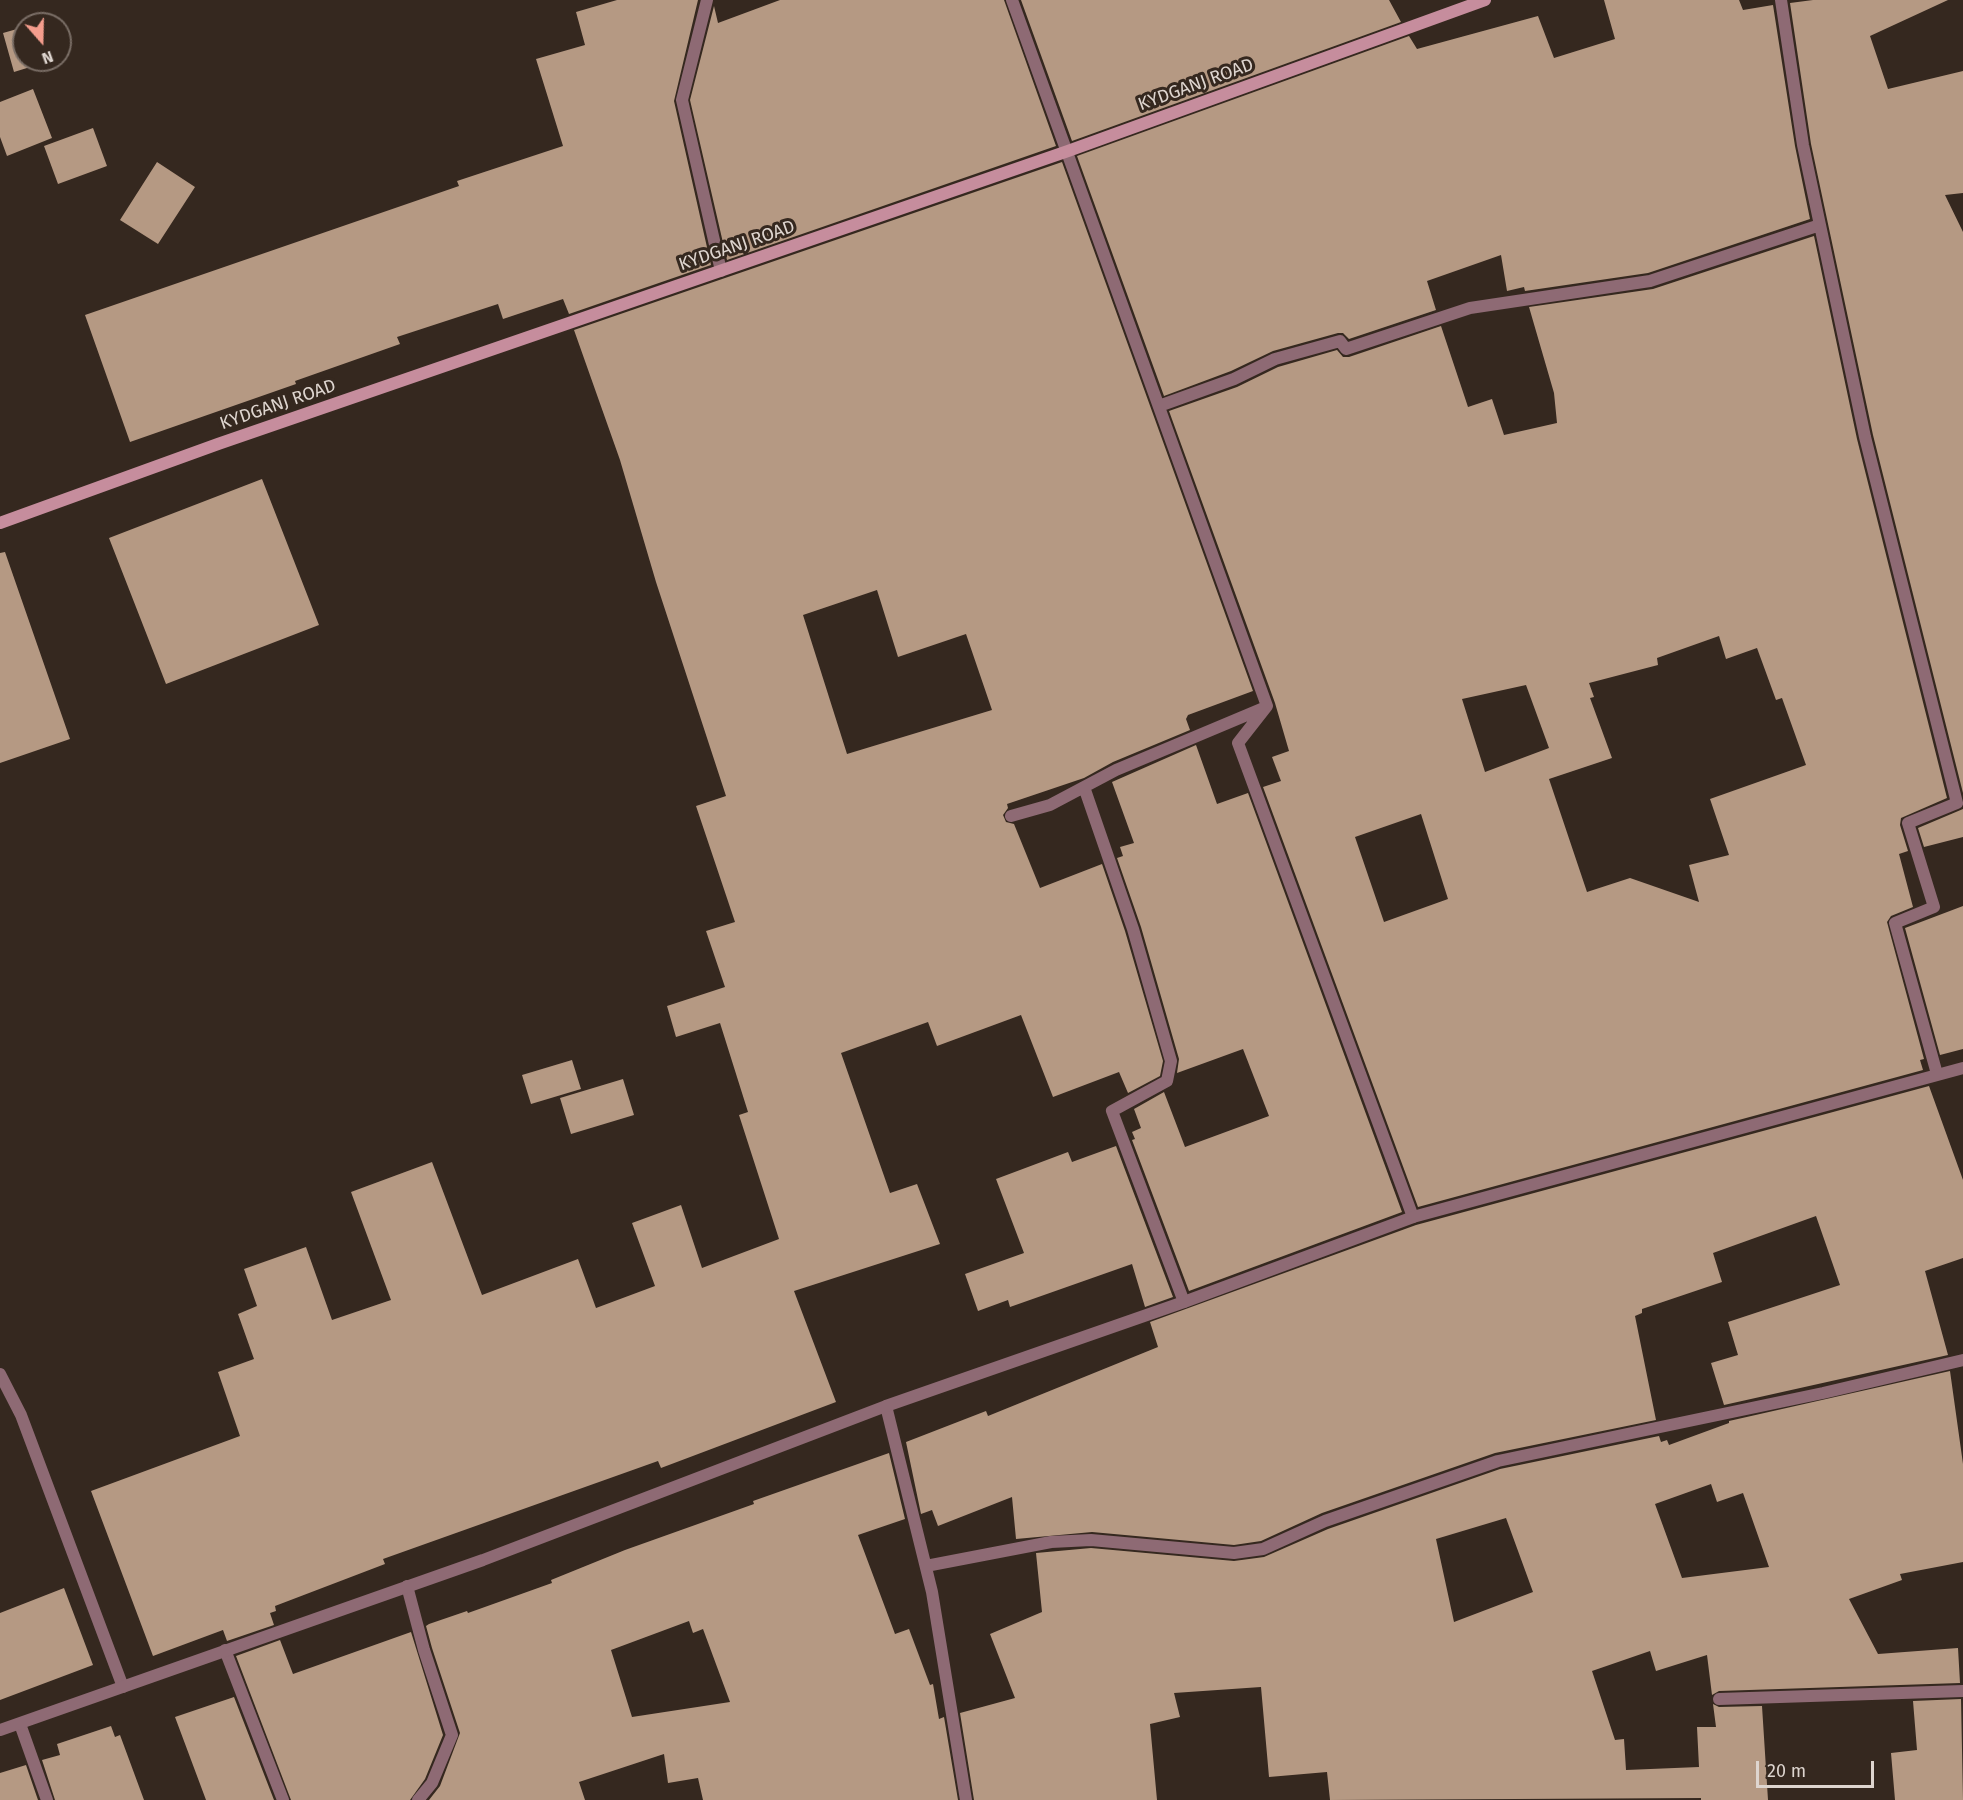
<!DOCTYPE html>
<html>
<head>
<meta charset="utf-8">
<style>
	body { margin:0 }
	#map { position:relative; width:1963px; height:1800px; overflow:hidden; background:#35281f; font-family:"Fira Sans",sans-serif }
	canvas { display:block }
	.north { position:absolute; left:12px; top:12px; width:60px; height:60px; box-sizing:border-box; background:#35281f; border:2px solid #796d65; border-radius:50%; rotate:160deg; font-size:16px; font-weight:700; line-height:24px; text-align:center; color:#ded5cf }
	.north::after { content:''; display:block; margin:auto; width:21px; height:27px; background:#f49d8d; clip-path:polygon(50% 0,100% 100%,50% 72%,0 100%) }
	.scale { position:absolute; left:1756px; top:1761px; width:118px; height:27px; box-sizing:border-box; border:3px solid #ded5cf; border-top:0; padding-left:8px; font-size:18px; line-height:21px; white-space:nowrap; color:#ded5cf; -webkit-text-stroke:4px #35281f; paint-order:stroke }
</style>
</head>
<body>
<div id="map">
<canvas width="1963" height="1800"></canvas>
<div class="north">N</div>
<div class="scale">20 m</div>
</div>
<script>
const ctx = document.querySelector('canvas').getContext('2d');
ctx.lineJoin = 'round';
function paint(path, color) { ctx.fillStyle = color; ctx.fill(path, 'evenodd'); }
const poly = rows => new Path2D(rows.map(r => 'M' + r).join(''));
function strokePath(path, color, width, dash) { ctx.strokeStyle = color; ctx.lineWidth = width; ctx.lineCap = dash ? 'butt' : 'round'; ctx.setLineDash(dash || []); ctx.stroke(path); }
function label(font, color, halo, rows, align = 'center') {
  ctx.font = font + ' "Fira Sans",sans-serif'; ctx.lineWidth = 6; ctx.setLineDash([]); ctx.textBaseline = 'middle'; ctx.strokeStyle = halo; ctx.fillStyle = color; for (const [text, x, y, turn = 0] of rows) {
    ctx.save(); ctx.translate(x, y); ctx.rotate((+turn || 0) * Math.PI / 180); ctx.textAlign = isNaN(turn) ? turn : align; if (halo) ctx.strokeText(text, 0, 0); ctx.fillText(text, 0, 0); ctx.restore();
  }
}
paint(poly([
	[617,0,698,0,674,101,711,265,569,314,563,299,503,319,498,304,397,337,400,344,295,381,296,384,130,442,85,315,459,186,457,181,563,146,536,59,585,45,576,12],
	[780,0,1004,0,1056,146,727,260,690,100,714,6,718,23],
	[1021,0,1389,0,1401,22,1072,141],
	[1604,0,1739,0,1743,10,1773,5,1795,146,1810,219,1648,273,1525,291,1524,287,1507,291,1501,255,1427,281,1436,310,1349,339,1343,333,1338,333,1273,351,1231,371,1164,396,1077,156,1409,36,1417,49,1538,16,1554,58,1615,39],
	[1813,0,1948,0,1870,36,1888,89,1963,71,1963,193,1945,195,1963,232,1963,793,1873,435,1811,144,1790,3],
	[60,26,69,55,60,58],
	[24,27,24,60,53,60,14,72,3,33],
	[33,89,52,138,7,156,0,137,0,102],
	[93,128,107,166,58,184,44,146],
	[157,162,195,187,158,244,120,220],
	[1062,162,1253,691,1188,715,1186,719,1190,730,1113,762,1084,778,1007,804,1008,808,1003,815,1006,822,1014,824,1040,888,1102,864,1125,931,1163,1061,1160,1076,1128,1093,1119,1072,1053,1097,1021,1015,937,1046,928,1022,841,1053,890,1193,917,1184,940,1244,794,1291,836,1402,661,1468,658,1461,383,1559,385,1564,275,1606,276,1611,270,1613,274,1625,227,1641,223,1630,153,1656,91,1491,240,1436,218,1372,254,1359,238,1314,257,1306,244,1269,306,1247,332,1320,391,1300,351,1192,432,1162,482,1295,578,1259,596,1308,655,1286,632,1223,681,1205,702,1268,779,1239,739,1115,748,1112,720,1023,676,1037,667,1006,725,987,706,931,735,922,696,806,726,796,656,582,620,460,574,330],
	[877,590,898,657,966,634,992,710,847,754,803,615],
	[1814,236,1857,439,1947,798,1901,818,1900,825,1908,851,1899,854,1913,907,1891,916,1887,922,1924,1059,1920,1060,1923,1070,1418,1207,1263,787,1281,781,1272,757,1289,751,1275,703,1169,411,1237,387,1278,367,1337,350,1343,357,1349,357,1441,326,1468,407,1492,399,1504,435,1557,423,1554,393,1529,307,1653,289],
	[1719,636,1726,659,1757,648,1776,700,1782,698,1806,765,1710,799,1729,855,1689,865,1699,902,1630,878,1587,892,1549,779,1612,758,1590,698,1594,697,1589,683,1658,665,1657,658],
	[1526,685,1549,748,1485,772,1462,699],
	[1421,814,1448,899,1384,922,1355,837],
	[262,479,319,625,166,684,109,538],
	[5,552,70,739,0,763,0,553],
	[1196,745,1217,804,1248,793,1402,1212,1189,1291,1132,1140,1135,1139,1132,1132,1141,1128,1134,1109,1164,1092,1185,1147,1269,1116,1243,1049,1177,1073,1179,1059,1141,927,1117,858,1123,856,1120,847,1134,843,1112,782],
	[1963,809,1963,837,1924,847,1918,828],
	[1963,906,1963,1049,1940,1055,1905,928],
	[572,1060,581,1089,531,1104,522,1075],
	[623,1079,634,1115,571,1134,560,1098],
	[1929,1086,1963,1180,1963,1258,1925,1271,1948,1355,1724,1405,1711,1363,1738,1355,1728,1322,1840,1285,1816,1216,1713,1253,1722,1282,1642,1309,1642,1313,1635,1316,1656,1420,1495,1453,1322,1513,1261,1541,1234,1545,1092,1532,1016,1539,1012,1497,938,1526,932,1510,921,1514,906,1442,986,1411,988,1416,1158,1347,1150,1322,1416,1225],
	[1116,1146,1173,1297,1145,1307,1132,1264,1010,1307,1008,1300,978,1311,965,1274,1024,1253,996,1179,1068,1152,1072,1162],
	[1950,1371,1963,1464,1963,1562,1900,1574,1902,1580,1849,1599,1878,1654,1958,1648,1960,1683,1719,1691,1712,1695,1707,1655,1656,1671,1650,1651,1592,1671,1615,1740,1624,1739,1626,1770,1699,1767,1697,1727,1716,1727,1713,1704,1719,1707,1762,1706,1768,1800,1701,1800,1701,1798,1330,1800,1327,1772,1269,1777,1261,1687,1174,1693,1180,1717,1150,1724,1157,1800,974,1800,960,1713,1015,1698,990,1634,1042,1612,1036,1553,1091,1548,1234,1561,1264,1557,1328,1529,1500,1469,1659,1436,1661,1442,1667,1440,1669,1445,1729,1423,1729,1421],
	[1711,1484,1717,1502,1743,1493,1769,1567,1682,1578,1655,1504],
	[1506,1518,1533,1592,1454,1622,1436,1539],
	[889,1453,905,1519,858,1535,895,1634,909,1629,930,1685,933,1684,939,1719,944,1717,958,1800,703,1800,698,1778,668,1783,664,1754,579,1782,585,1800,429,1800,440,1786,460,1733,432,1648,426,1626,429,1624,467,1611,468,1613,552,1583,551,1580,625,1550,754,1504,753,1501],
	[689,1621,693,1633,703,1629,730,1702,632,1717,611,1650],
	[64,1588,93,1665,0,1700,0,1613],
	[411,1632,443,1735,425,1779,410,1800,291,1800,236,1656,280,1640,293,1674],
	[234,1697,274,1800,206,1800,175,1717],
	[1961,1699,1963,1800,1895,1800,1891,1753,1917,1750,1913,1701],
	[111,1726,115,1737,120,1735,144,1800,55,1800,42,1760,60,1755,57,1744],
	[26,1765,38,1800,0,1800,0,1773]
]), '#b59983');
strokePath(poly([
	[707,0,682,100,721,271],
	[1012,0,1267,706,1238,743,1413,1217],
	[1781,0,1803,145,1865,437,1957,803,1908,823,1934,907,1895,923,1937,1074],
	[1159,406,1234,379,1275,359,1340,341,1346,349,1470,308,1650,281,1820,225],
	[1084,787,1133,929,1171,1061,1167,1081,1112,1111,1184,1302],
	[1011,816,1050,805,1116,770,1266,707],
	[0,1374,21,1415,123,1687],
	[886,1406,932,1592,966,1800],
	[926,1566,1051,1542,1091,1540,1234,1553,1263,1549,1325,1521,1498,1461,1823,1393,1963,1360],
	[407,1586,424,1650,452,1735,432,1783,418,1800],
	[225,1650,283,1800],
	[1719,1699,1963,1691],
	[20,1724,47,1800]
]), '#8e6a74', 12);
strokePath(poly([
	[0,1730,483,1560,886,1406,1184,1302,1413,1217,1963,1068]
]), '#8e6a74', 12);
strokePath(poly([
	[0,523,218,444,1068,151,1485,0]
]), '#c68d9d', 12);
label('18px', '#ded5cf', '#35281f', [
	["KYDGANJ ROAD",1196,85,-20],
	["KYDGANJ ROAD",737,246,-19],
	["KYDGANJ ROAD",278,405,-19]
]);
</script>
</body>
</html>
